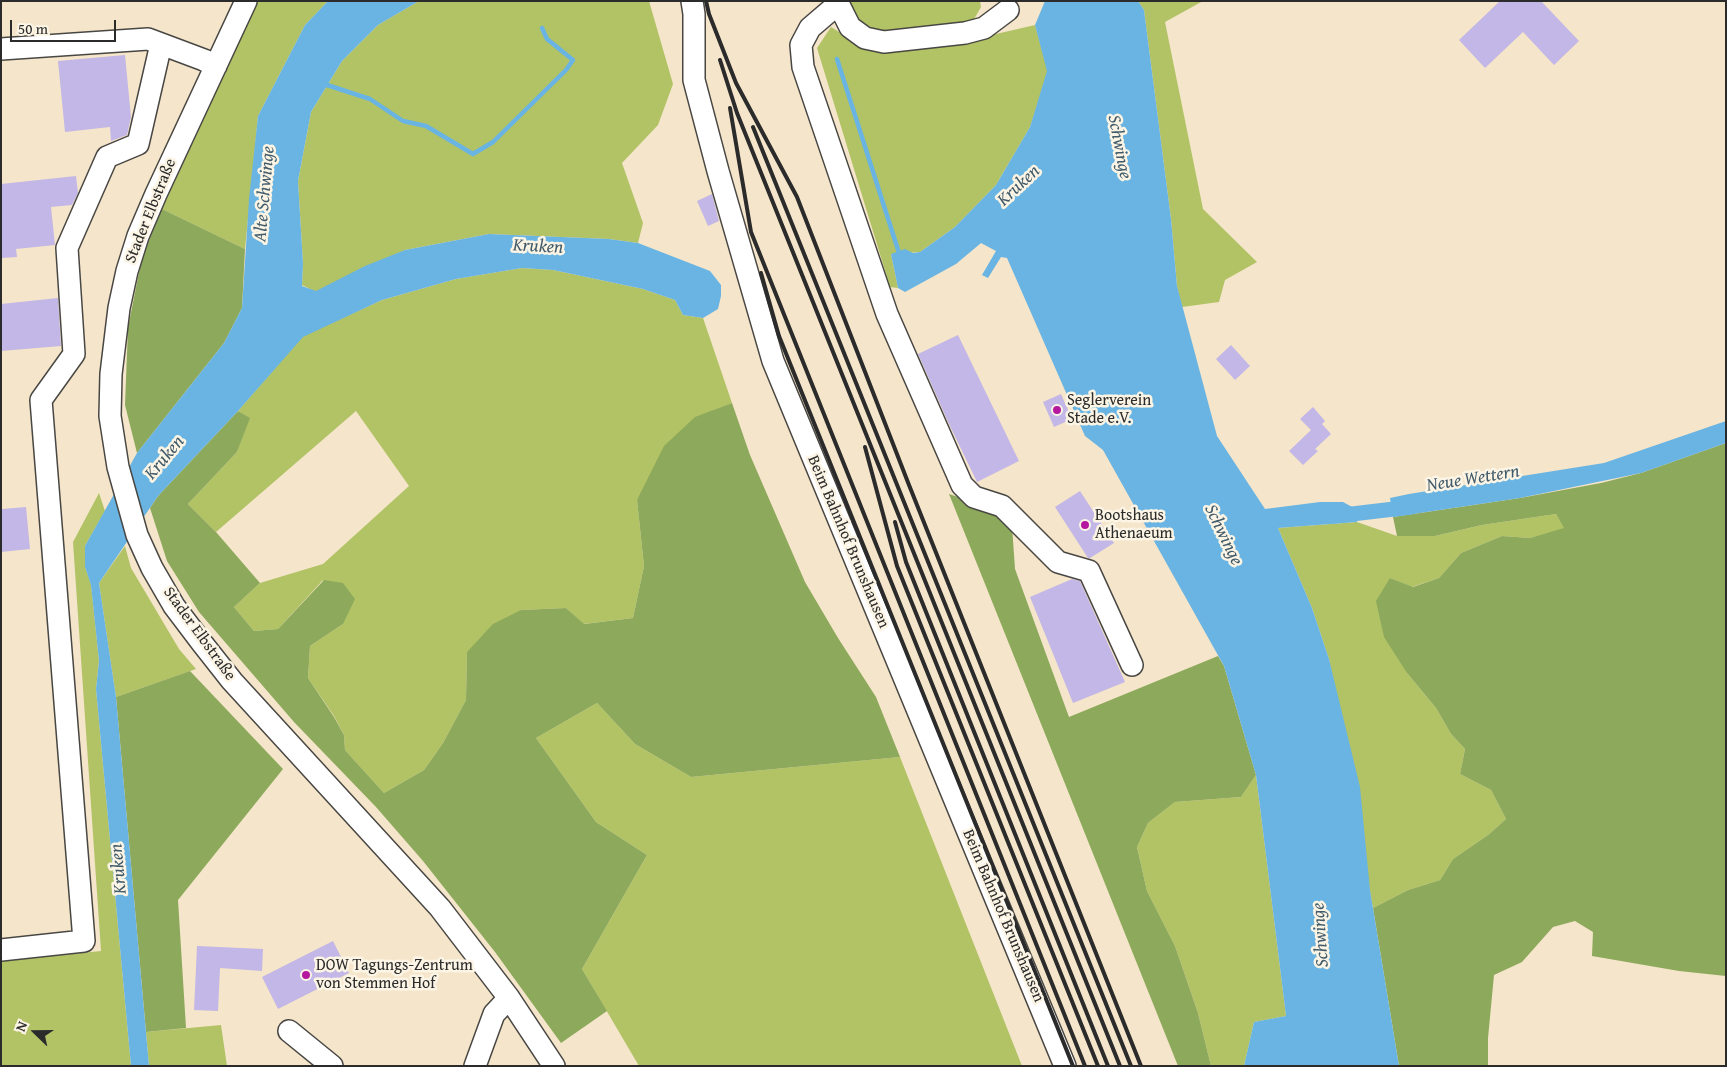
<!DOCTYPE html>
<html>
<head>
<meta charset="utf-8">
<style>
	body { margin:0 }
	#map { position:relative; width:1727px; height:1067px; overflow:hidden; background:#f5e5ca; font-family:"Gentium Book Plus",serif }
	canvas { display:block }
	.frame { position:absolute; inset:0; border:2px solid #2b2b2b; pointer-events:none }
	.north { position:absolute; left:10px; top:1007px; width:50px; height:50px; -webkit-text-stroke:4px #fcf5e5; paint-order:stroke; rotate:292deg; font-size:14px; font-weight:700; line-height:20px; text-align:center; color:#2b2b2b }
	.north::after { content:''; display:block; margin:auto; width:18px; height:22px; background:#2b2b2b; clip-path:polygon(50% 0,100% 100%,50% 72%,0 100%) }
	.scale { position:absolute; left:10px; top:20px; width:106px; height:22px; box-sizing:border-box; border:2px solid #2b2b2b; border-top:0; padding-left:6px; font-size:15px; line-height:18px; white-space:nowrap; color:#2b2b2b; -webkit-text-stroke:4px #fcf5e5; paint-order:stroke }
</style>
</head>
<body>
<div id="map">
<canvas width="1727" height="1067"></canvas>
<div class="frame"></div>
<div class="north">N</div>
<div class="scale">50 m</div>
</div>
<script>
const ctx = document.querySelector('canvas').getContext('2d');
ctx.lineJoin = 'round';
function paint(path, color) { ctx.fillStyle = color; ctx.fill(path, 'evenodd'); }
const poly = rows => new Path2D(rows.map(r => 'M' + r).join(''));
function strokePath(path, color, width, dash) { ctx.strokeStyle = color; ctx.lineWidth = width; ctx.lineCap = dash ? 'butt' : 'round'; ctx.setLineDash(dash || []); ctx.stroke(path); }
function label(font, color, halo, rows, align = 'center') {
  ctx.font = font + ' "Gentium Book Plus",serif'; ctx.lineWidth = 5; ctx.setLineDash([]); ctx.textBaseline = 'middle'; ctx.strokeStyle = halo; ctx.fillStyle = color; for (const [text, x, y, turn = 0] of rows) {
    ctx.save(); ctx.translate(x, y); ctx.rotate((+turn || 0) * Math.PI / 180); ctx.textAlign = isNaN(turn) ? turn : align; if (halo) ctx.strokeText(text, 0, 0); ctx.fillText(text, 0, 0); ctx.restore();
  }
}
paint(poly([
	[258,1,328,1,305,25,258,116,245,249,162,209],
	[419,1,649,1,673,84,658,125,622,163,643,223,638,243,609,239,489,234,405,250,316,292,302,285,303,264,298,181,311,112,342,61,378,25],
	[846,1,980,1,981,7,973,21,881,34,865,30],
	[1138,1,1203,1,1165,22,1203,209,1257,262,1225,280,1219,302,1182,307,1177,286,1171,219,1144,10],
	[1035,25,1048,71,1030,127,996,185,955,227,920,252,891,254,898,288,890,287,817,48,831,27,870,51,996,34],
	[522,268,553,270,643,289,675,300,683,315,703,318,732,403,695,418,637,500,644,566,633,618,583,624,566,608,521,610,467,652,466,700,443,743,424,770,384,793,345,750,344,735,334,716,308,678,310,646,343,624,323,580,278,629,254,631,234,607,260,583,323,564,409,486,356,411,216,532,188,504,237,452,249,418,238,411,303,336,382,300,456,279],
	[99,493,105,511,85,546,85,567,91,584,99,661,96,689,131,1066,1,1066,1,961,101,951,73,542],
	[1556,514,1565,529,1530,538,1502,536,1461,553,1439,578,1412,587,1390,578,1407,673,1436,708,1451,734,1465,749,1460,774,1491,790,1506,819,1488,835,1453,859,1440,880,1408,890,1373,908,1329,659,1312,608,1278,528,1357,522,1397,536,1435,536,1482,525],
	[125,546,131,568,179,649,196,669,116,697,99,583],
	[597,703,635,744,691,777,900,757,1022,1066,639,1066,582,969,647,855,596,822,536,738],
	[1256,775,1286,1016,1254,1022,1244,1066,1211,1066,1198,1013,1175,946,1147,891,1137,847,1148,823,1175,802,1241,797],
	[221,1025,227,1066,149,1066,146,1032]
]), '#b2c366');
paint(poly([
	[162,209,245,249,242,308,224,343,137,453,125,405,128,328,142,257],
	[732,403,750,455,805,582,838,638,876,697,900,757,691,777,635,744,597,703,536,738,596,822,647,855,582,969,607,1011,561,1043,495,952,423,861,376,807,294,722,199,612,167,561,150,508,158,496,238,411,250,418,237,452,188,504,216,532,260,583,234,607,254,631,278,629,324,580,343,583,355,599,343,624,310,646,308,678,334,717,344,735,345,750,384,793,424,770,443,743,466,700,467,652,493,624,521,610,566,608,584,624,633,618,644,566,637,500,664,446,695,417],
	[1726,443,1726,976,1679,971,1592,956,1593,932,1575,921,1553,927,1522,962,1494,975,1488,1038,1488,1066,1399,1066,1373,908,1408,890,1440,880,1453,859,1488,835,1506,819,1491,790,1460,774,1465,749,1451,734,1436,708,1407,673,1384,637,1376,601,1390,578,1413,587,1439,578,1461,553,1502,536,1530,538,1564,528,1556,514,1482,525,1435,536,1397,536,1393,517,1520,498,1601,483,1641,473],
	[949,494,991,508,1012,526,1015,569,1069,717,1218,656,1224,666,1256,775,1241,797,1175,802,1148,823,1137,847,1147,891,1175,946,1198,1013,1211,1066,1178,1066],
	[190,671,283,769,178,900,186,1028,146,1032,116,697]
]), '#8da95b');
paint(poly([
	[328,1,419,1,378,25,342,61,311,112,298,181,303,264,302,286,316,291,365,266,405,250,489,234,609,239,638,243,710,271,721,285,721,296,718,309,703,318,683,315,675,300,643,289,553,270,522,268,456,279,382,300,303,337,238,411,158,496,99,583,116,697,149,1066,131,1066,96,689,99,661,91,585,85,567,85,546,137,453,224,343,242,308,249,199,258,116,305,25],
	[1045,1,1138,1,1144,10,1171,219,1177,286,1217,436,1265,509,1320,502,1343,502,1354,508,1357,522,1278,528,1312,608,1329,659,1360,787,1370,890,1399,1066,1244,1066,1254,1022,1286,1016,1256,775,1224,666,1103,450,1085,436,1007,258,1001,257,988,278,982,275,996,251,981,243,956,264,905,292,898,288,891,254,905,249,913,253,920,252,955,227,996,185,1030,127,1047,71,1035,25],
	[1726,421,1726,443,1641,473,1520,498,1393,517,1390,498,1409,494,1604,463]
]), '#69b4e2');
strokePath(poly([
	[837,59,900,256],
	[323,86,327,85,370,99,403,121,426,126,473,154,493,142,566,70,573,60,547,39,542,28]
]), '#69b4e2', 4.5);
strokePath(poly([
	[1335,516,1411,507]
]), '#69b4e2', 15);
paint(poly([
	[1500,1,1541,1,1579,41,1554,65,1523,32,1485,68,1459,40],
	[125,55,131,117,127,135,111,141,110,127,65,132,58,61],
	[76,176,78,193,72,205,51,207,55,245,16,249,17,257,1,258,1,184],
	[712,194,719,221,708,226,697,201],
	[58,298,61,346,1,351,1,304],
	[958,335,1019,461,977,482,949,424,918,354],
	[1231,345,1250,366,1235,380,1216,359],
	[1061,394,1072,419,1054,427,1043,402],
	[1313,407,1325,421,1322,424,1331,434,1315,449,1318,451,1303,465,1289,451,1311,430,1300,419],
	[1080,491,1114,543,1090,558,1088,558,1055,507],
	[26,507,30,549,1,552,2,509],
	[1072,579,1080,581,1125,682,1073,703,1030,597],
	[333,941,349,973,278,1009,262,977],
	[197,946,263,949,262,971,220,968,218,1011,194,1010]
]), '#c2b7e6');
const minor = poly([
	[246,1,156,194,138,236,127,271,119,308,111,374,110,416,118,467,137,535,152,568,174,606,202,643,232,681,440,908,509,998,554,1066],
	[692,1,694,14,694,80,718,171,773,361,1065,1066],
	[837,1,850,27,865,38,884,42,965,33,984,28,1008,10],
	[838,4,810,28,801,45,803,67,887,314,962,485,974,497,1002,506,1058,562,1089,571,1132,665],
	[1,49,148,39,204,60,216,66],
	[1,950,84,941,41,400,74,354,67,248,107,157,138,144,161,44],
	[289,1031,332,1066],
	[475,1066,494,1014,509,998]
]);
strokePath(minor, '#494743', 24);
strokePath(minor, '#fff', 21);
strokePath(poly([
	[706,1,709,14,736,83,797,197,909,485,1141,1066],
	[720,60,737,113,1120,1066],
	[730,108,751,232,1085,1066],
	[753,127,1131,1066],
	[761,273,779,336,1073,1066],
	[865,447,897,566,1098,1066],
	[895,522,906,562,1108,1066]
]), '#2b2b2b', 4);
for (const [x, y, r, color] of [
	[1057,410,5,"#b5179e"],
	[1085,525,5,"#b5179e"],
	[306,975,5,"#b5179e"]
]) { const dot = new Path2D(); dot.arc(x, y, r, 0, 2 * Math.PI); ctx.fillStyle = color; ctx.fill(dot); strokePath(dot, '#fcf5e5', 2); }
label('16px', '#2b2b2b', '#fcf5e5', [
	["Stader Elbstraße",151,211,-68],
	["Beim Bahnhof Brunshausen",848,542,67],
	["Stader Elbstraße",199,634,54],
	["Beim Bahnhof Brunshausen",1003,916,67]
]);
label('16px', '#2b2b2b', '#fcf5e5', [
	["Seglerverein",1067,401],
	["Stade e.V.",1067,419],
	["Bootshaus",1095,516],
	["Athenaeum",1095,534],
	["DOW Tagungs-Zentrum",316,966],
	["von Stemmen Hof",316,984]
], 'left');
label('italic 18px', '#415b6b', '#fcf5e5', [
	["Schwinge",1119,147,79],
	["Kruken",1019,186,-43],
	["Alte Schwinge",265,194,-85],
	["Kruken",538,247,3],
	["Kruken",165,458,-50],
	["Neue Wettern",1473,479,-9],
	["Schwinge",1223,535,64],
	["Kruken",119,869,-95],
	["Schwinge",1321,935,-94]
]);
</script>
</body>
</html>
